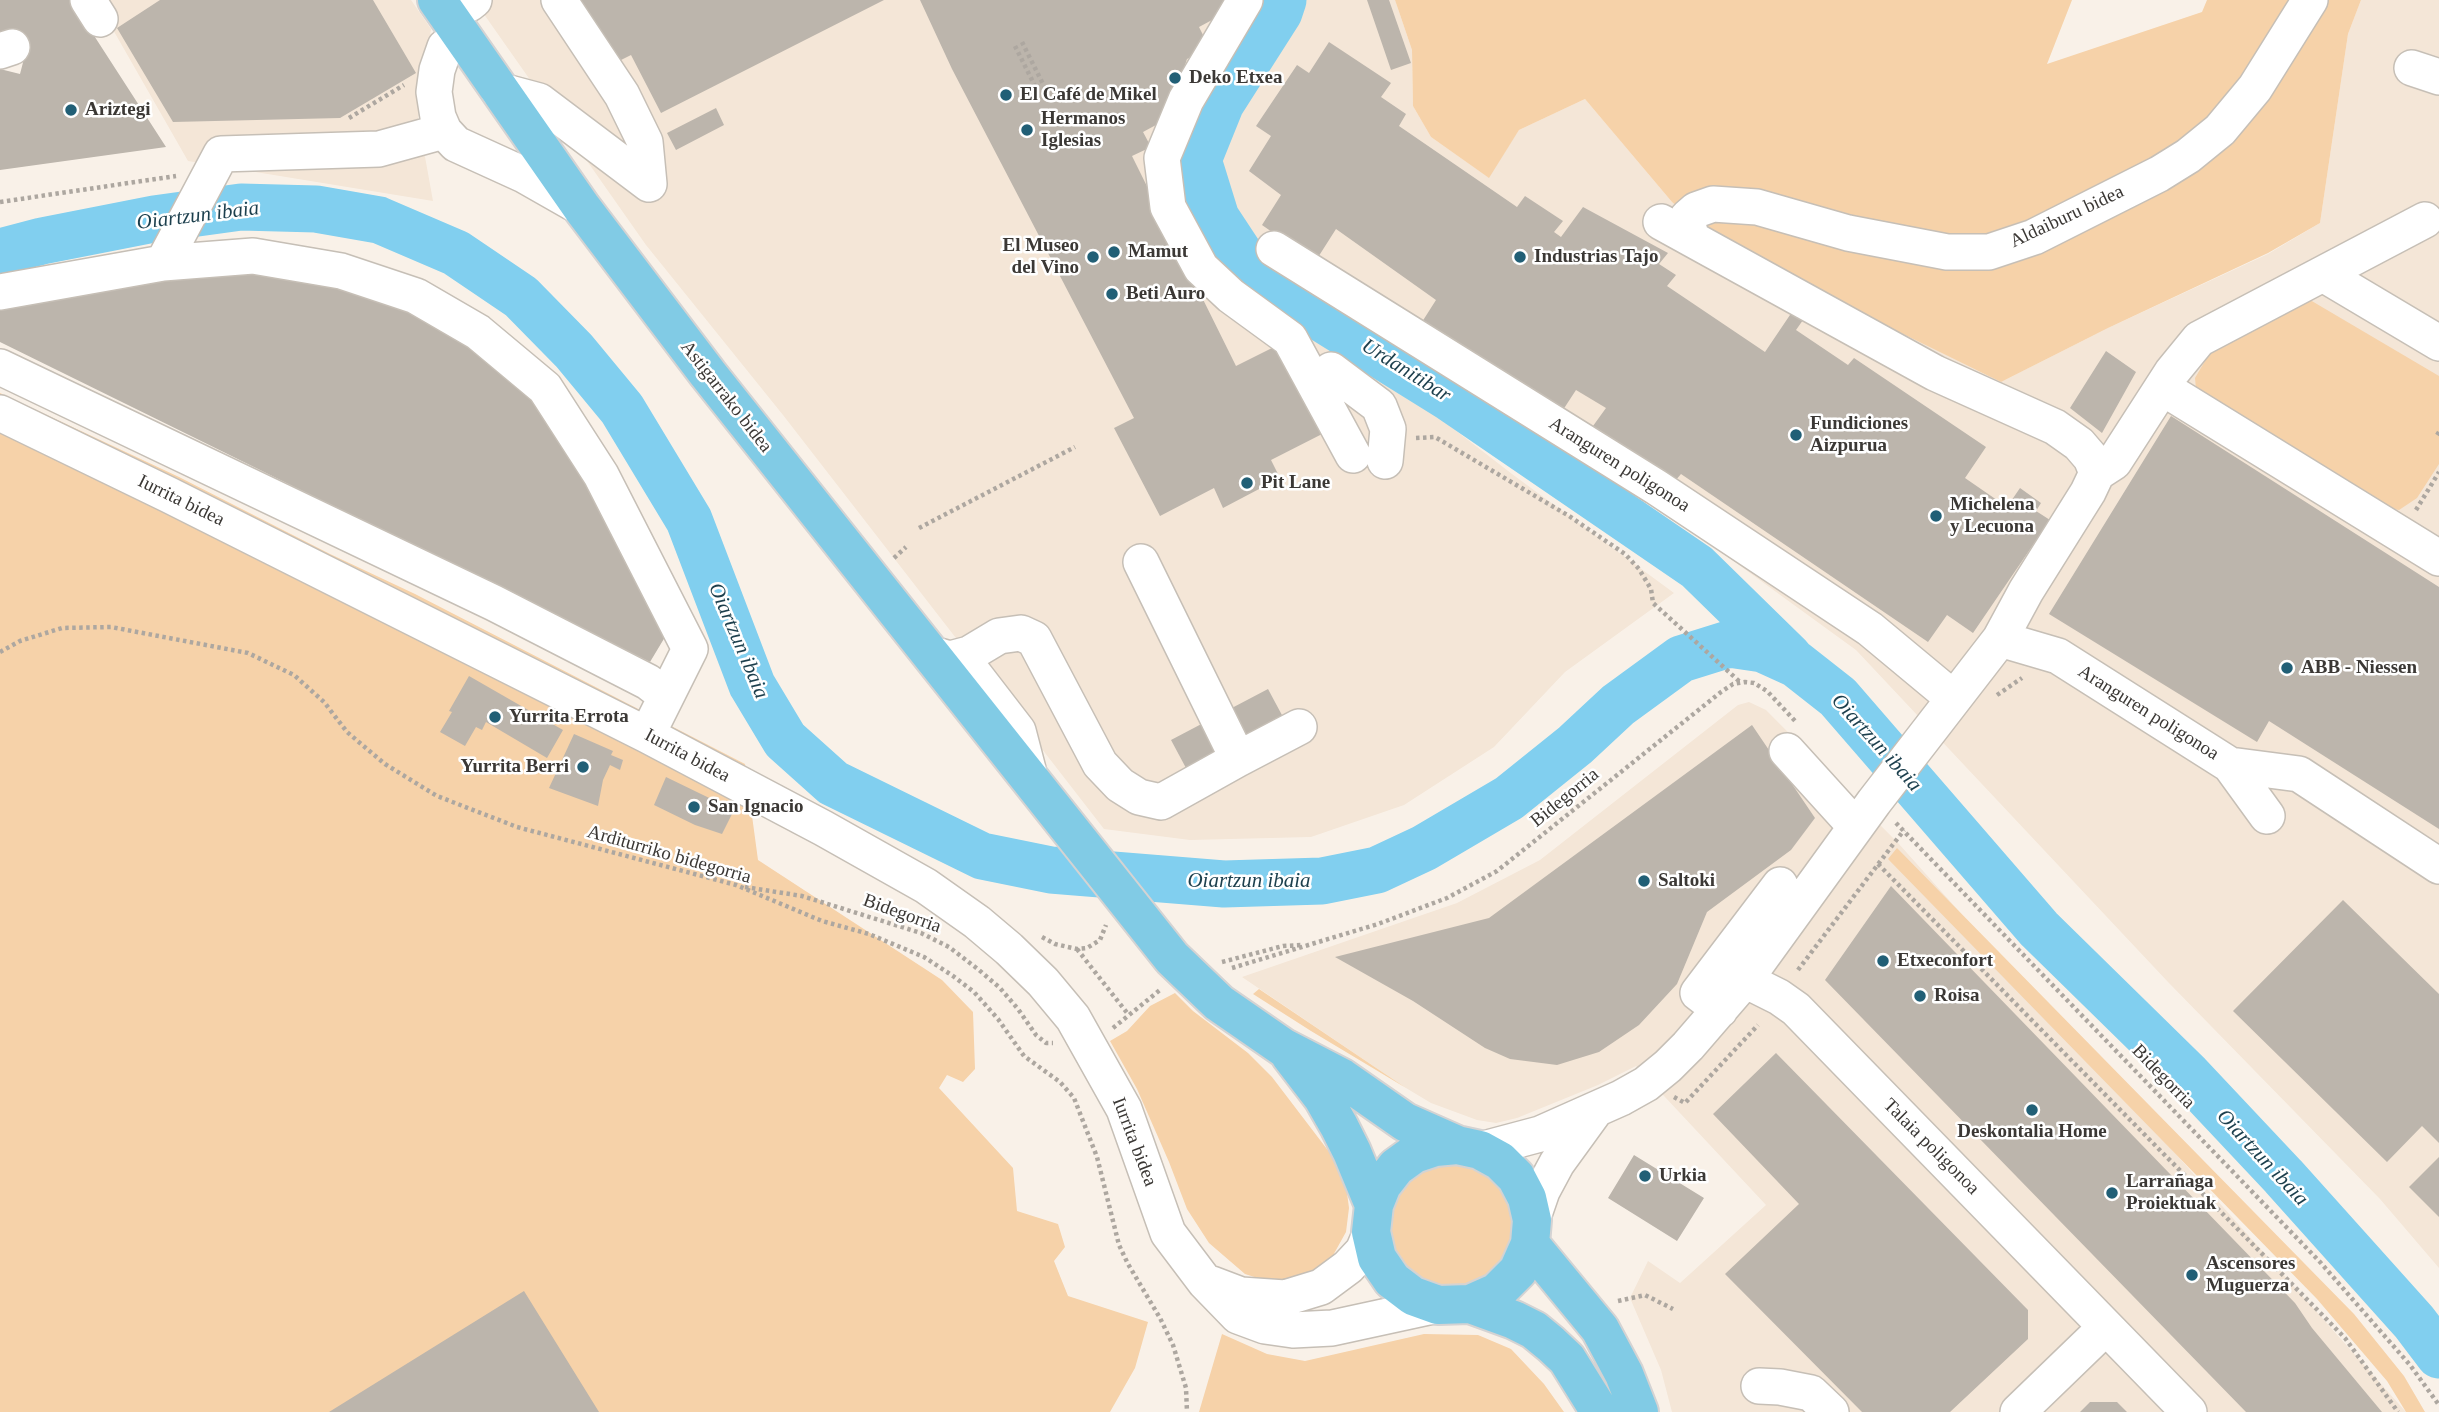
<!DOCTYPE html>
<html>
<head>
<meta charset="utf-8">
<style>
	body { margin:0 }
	canvas { display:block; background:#f9f1e8 }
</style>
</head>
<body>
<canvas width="2439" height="1412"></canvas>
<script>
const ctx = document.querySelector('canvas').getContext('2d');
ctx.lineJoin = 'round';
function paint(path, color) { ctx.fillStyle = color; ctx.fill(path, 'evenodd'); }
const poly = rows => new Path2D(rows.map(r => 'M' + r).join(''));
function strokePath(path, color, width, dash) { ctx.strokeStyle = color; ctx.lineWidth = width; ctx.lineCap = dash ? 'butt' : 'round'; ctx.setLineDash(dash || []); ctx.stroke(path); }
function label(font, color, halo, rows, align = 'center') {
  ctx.font = font + ' Georgia,serif'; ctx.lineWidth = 5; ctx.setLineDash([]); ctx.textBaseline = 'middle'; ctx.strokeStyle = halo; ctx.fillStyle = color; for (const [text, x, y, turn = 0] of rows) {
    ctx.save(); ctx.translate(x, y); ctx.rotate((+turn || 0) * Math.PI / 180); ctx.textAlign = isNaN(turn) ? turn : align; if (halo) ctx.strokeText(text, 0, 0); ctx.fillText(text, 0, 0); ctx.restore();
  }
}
paint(poly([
	[96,0,411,0,431,29,418,118,433,201,188,161],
	[474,0,1267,0,1195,120,1186,160,1185,188,1193,213,1219,257,1242,281,1411,396,1512,474,1674,593,1565,672,1494,747,1404,805,1311,837,1190,840,1104,829,783,415,646,245],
	[1302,0,1395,0,1412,50,1413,106,1431,137,1488,177,1519,130,1585,99,1672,202,2001,382,2108,328,2268,254,2320,223,2348,34,2361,0,2439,0,2439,1268,2380,1199,2168,982,1856,650,1644,496,1560,452,1334,311,1282,277,1247,248,1214,181,1215,152,1232,118,1257,81],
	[1749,702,1766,710,1899,844,2406,1412,1672,1412,1661,1370,1630,1298,1648,1261,1680,1283,1766,1205,1636,1066,1598,1085,1517,1118,1496,1123,1477,1120,1431,1103,1406,1088,1242,977,1457,903,1540,860,1738,705]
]), '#f4e6d7');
paint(poly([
	[1395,0,2072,0,2047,64,2202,12,2207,0,2361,0,2348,34,2320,223,2268,253,2108,328,2001,382,1726,247,1672,202,1585,99,1519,130,1489,178,1431,137,1413,106,1412,50],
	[2305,297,2439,376,2439,464,2417,498,2399,510,2383,507,2196,389,2195,378,2215,344],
	[0,393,179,477,330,554,415,594,745,764,758,860,942,980,973,1012,975,1069,963,1082,947,1075,939,1088,1013,1168,1017,1211,1058,1224,1065,1247,1054,1261,1068,1296,1148,1322,1135,1368,1110,1412,0,1412],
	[1897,848,2354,1314,2404,1376,2425,1412,2406,1412,2387,1381,2317,1299,1888,859],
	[1259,989,1406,1088,1311,1031,1253,994],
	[1175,993,1193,1011,1248,1053,1272,1077,1333,1157,1346,1185,1349,1208,1346,1232,1331,1259,1309,1276,1273,1283,1245,1274,1209,1243,1187,1209,1169,1162,1137,1089,1110,1041,1127,1031,1150,1006],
	'1389 1226a62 62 0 1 1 124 0a62 62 0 1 1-124 0Z',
	[1222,1334,1267,1354,1305,1361,1424,1334,1478,1335,1511,1349,1544,1384,1564,1412,1199,1412]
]), '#f6d2a9');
strokePath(poly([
	[1283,0,1279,12,1221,103,1198,160,1216,218,1243,259,1302,306,1450,398,1697,567,1789,657],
	[0,252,42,241,154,219,241,207,316,209,379,220,456,253,521,297,574,351,622,409,689,520,752,685,785,740,833,783,982,856,1051,870,1224,884,1322,881,1377,870,1424,848,1509,798,1575,745,1618,705,1681,659,1729,644,1763,649,1796,664,1838,697,2039,929,2188,1075,2283,1176,2414,1322,2439,1355]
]), '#81cfef', 47);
paint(poly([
	[0,0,71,0,166,147,0,170,0,69,20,74,26,51,0,42],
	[160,0,373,0,416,73,340,118,173,122,117,28],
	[576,0,884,0,661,113,631,55,611,65],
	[920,0,1235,0,1238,6,1199,27,1209,47,1187,59,1167,119,1143,132,1151,147,1132,156,1236,366,1282,343,1328,431,1271,460,1280,478,1223,508,1214,488,1160,516,1114,428,1134,418,952,69],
	[1367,0,1389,0,1411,63,1391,70],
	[1329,42,1391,83,1381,97,1406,114,1399,126,1517,207,1525,196,1563,221,1554,232,1561,237,1583,207,1668,253,1659,264,1676,275,1667,286,1765,352,1792,312,1803,320,1796,330,1848,365,1854,358,1986,447,1965,478,2007,507,2020,488,2041,503,2036,511,2050,520,1973,633,1947,615,1928,642,1681,474,1675,481,1593,426,1606,408,1576,390,1561,413,1422,322,1436,300,1336,229,1315,262,1262,225,1281,195,1249,171,1271,136,1256,126,1297,65,1309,73],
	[716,108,724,125,676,150,667,133],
	[210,269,306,271,396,299,479,345,536,392,668,632,650,662,0,342,0,297],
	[2106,351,2136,372,2102,433,2070,408],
	[2171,416,2439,587,2439,829,2269,721,2257,742,2049,614],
	[469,676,563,730,547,758,486,722,482,730,476,727,465,746,440,732,452,712,449,711],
	[1268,689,1283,717,1186,768,1171,740],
	[1752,725,1815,818,1791,850,1707,912,1677,984,1639,1025,1599,1052,1557,1065,1510,1059,1485,1048,1413,1001,1335,957,1489,918],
	[574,734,613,751,611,755,623,760,620,770,610,765,603,780,598,806,549,788],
	[666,777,734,810,722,834,695,825,654,805],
	[1891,886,2295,1303,2312,1328,2382,1412,2246,1412,1825,980],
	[2343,900,2439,994,2439,1143,2422,1126,2387,1162,2233,1011],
	[1776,1053,2028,1310,2028,1339,1950,1412,1862,1412,1725,1274,1799,1204,1713,1114],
	[1634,1155,1704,1198,1677,1241,1608,1198],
	[2439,1157,2439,1217,2409,1187],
	[524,1291,599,1412,329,1412],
	[2090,1402,2117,1402,2127,1412,2080,1412]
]), '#bcb5ac');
const minor = poly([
	[88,0,100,19],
	[559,0,622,95,645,142,649,184],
	[1245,0,1186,100,1162,158,1168,207,1201,268,1231,296,1290,339,1353,455],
	[469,4,474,0],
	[445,47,437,70,434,92,438,117,444,131,456,144,524,175,582,208],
	[0,51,12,47],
	[2412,68,2439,77],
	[498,90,539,101,649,184],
	[1692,239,1688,225,1688,217,1696,210,1713,204,1757,207,1848,233,1947,252,1989,252,2034,237,2159,174,2188,156,2220,130,2255,88,2310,0],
	[1274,249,1656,487,1870,629,1953,698],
	[163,263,221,154,379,149,444,131],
	[2323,274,2439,343],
	[0,292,163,263,253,256,341,271,416,296,478,332,545,388,601,475,690,649,647,735],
	[0,367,494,603,648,682,666,696],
	[1331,370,1379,406,1388,429,1385,461],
	[2163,388,2439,558],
	[0,413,169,495,647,735,823,828,926,886,977,922,1009,949,1043,982,1073,1018,1124,1109,1168,1233,1205,1282,1238,1316,1265,1326,1293,1330,1332,1328,1438,1305],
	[2097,473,2114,462,2172,372,2199,339,2425,220],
	[2000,639,2058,656,2230,765,2299,774,2439,866],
	[929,653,950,659,969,654,999,636,1021,633,1034,639,1100,764,1120,785,1139,797,1161,802,1238,759,1141,562],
	[971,653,968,661,971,670,1018,731,1031,781],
	[1787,751,1856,827],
	[1238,759,1299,727],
	[2230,765,2267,816],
	[1745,980,1779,997,1796,1009,2189,1412],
	[1720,1010,1698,993,1780,885],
	[1480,1150,1540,1134,1621,1098,1646,1084,1668,1066,1688,1046,1745,980,1874,802,2000,639,2026,591,2088,492,2097,473,2091,458,2079,444,2055,427,1935,373,1661,222],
	[1532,1220,1542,1191,1557,1163,1594,1112],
	[1212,1284,1241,1295,1285,1298,1321,1287,1348,1267,1363,1251,1371,1232],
	[1759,1386,1780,1387,1811,1393,1831,1412],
	[2018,1412,2106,1327]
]);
const major = poly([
	[437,0,582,208,708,374,1172,958,1219,1003,1284,1048,1342,1078,1405,1122,1457,1145],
	[1290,1055,1323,1098,1339,1126,1352,1152,1374,1205],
	[1530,1244,1518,1271,1497,1292,1470,1304,1438,1305,1413,1296,1392,1280,1377,1258,1371,1232,1374,1205,1382,1185,1396,1167,1414,1154,1435,1147,1457,1145,1480,1150,1500,1161,1516,1177,1527,1198,1532,1220,1530,1244,1600,1329,1624,1374,1639,1412],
	[1470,1304,1514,1320,1534,1330,1551,1344,1567,1359,1600,1412]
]);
strokePath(minor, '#c6bfb6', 38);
strokePath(major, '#d4d3d3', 42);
strokePath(poly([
	[1022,42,1044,86],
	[1015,46,1037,90],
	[349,118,404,85],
	[0,202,176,176],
	[2439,432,2437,435,2439,436],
	[1416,438,1435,437,1569,516,1625,554,1639,569,1651,589,1653,603,1740,682],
	[2416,510,2439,472],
	[919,528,1075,447],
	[894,558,906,547],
	[0,652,20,641,62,628,111,627,248,653,294,675,324,702,347,732,385,764,437,796,517,827,736,885,822,921,869,934,924,957,953,976,974,992,998,1019,1024,1056,1060,1082,1074,1098,1097,1157,1119,1245,1128,1264,1160,1318,1173,1345,1186,1388,1187,1412],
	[1997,695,2022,678],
	[1896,823,2320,1262,2410,1365,2439,1405],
	[1878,864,2345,1338,2398,1412],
	[745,887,802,896,921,933,949,947,979,970,1000,988,1018,1009,1036,1035,1046,1043,1053,1043],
	[1042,937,1055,944,1077,949,1087,948,1100,940,1106,925],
	[1077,949,1128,1014],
	[1222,962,1283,946,1302,945],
	[1232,968,1378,924,1447,898,1497,871,1721,692,1733,684,1745,682,1754,683,1767,691,1796,722],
	[1798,970,1904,830],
	[1113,1028,1160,990],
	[1674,1097,1685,1103,1758,1025],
	[1618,1301,1645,1295,1673,1309]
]), '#ada7a0', 4.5, [3.5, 3.5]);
strokePath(minor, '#fff', 35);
strokePath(major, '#81cbe5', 38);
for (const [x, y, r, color] of [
	[1175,78,7,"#215f76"],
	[1006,95,7,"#215f76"],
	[71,110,7,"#215f76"],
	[1027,130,7,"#215f76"],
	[1114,252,7,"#215f76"],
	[1093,257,7,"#215f76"],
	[1520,257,7,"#215f76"],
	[1112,294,7,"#215f76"],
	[1796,435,7,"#215f76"],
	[1247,483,7,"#215f76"],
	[1936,516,7,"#215f76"],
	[2287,668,7,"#215f76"],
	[495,717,7,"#215f76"],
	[583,767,7,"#215f76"],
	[694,807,7,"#215f76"],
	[1644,881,7,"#215f76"],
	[1883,961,7,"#215f76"],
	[1920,996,7,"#215f76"],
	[2032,1110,7,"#215f76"],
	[1645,1176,7,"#215f76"],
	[2112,1193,7,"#215f76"],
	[2192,1275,7,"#215f76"]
]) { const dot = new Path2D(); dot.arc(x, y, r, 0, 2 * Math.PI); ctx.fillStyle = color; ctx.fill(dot); strokePath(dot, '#fff', 2.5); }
label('bold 19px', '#3b3835', '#fff', [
	["Deko Etxea",1189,78],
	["El Café de Mikel",1020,95],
	["Ariztegi",85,110],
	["Hermanos",1041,119],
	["Iglesias",1041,141],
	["El Museo",1079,246,"right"],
	["del Vino",1079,268,"right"],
	["Mamut",1128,252],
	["Industrias Tajo",1534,257],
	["Beti Auro",1126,294],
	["Fundiciones",1810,424],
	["Aizpurua",1810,446],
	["Pit Lane",1261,483],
	["Michelena",1950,505],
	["y Lecuona",1950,527],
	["ABB - Niessen",2301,668],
	["Yurrita Errota",509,717],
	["Yurrita Berri",569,767,"right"],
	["San Ignacio",708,807],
	["Saltoki",1658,881],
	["Etxeconfort",1897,961],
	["Roisa",1934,996],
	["Deskontalia Home",2032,1132,"center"],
	["Urkia",1659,1176],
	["Larrañaga",2126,1182],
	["Proiektuak",2126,1204],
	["Ascensores",2206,1264],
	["Muguerza",2206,1286]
], 'left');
label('19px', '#3b3835', '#fff', [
	["Aldaiburu bidea",2067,217,-25],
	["Astigarrako bidea",726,397,52],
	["Aranguren poligonoa",1619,465,32],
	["Iurrita bidea",181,501,26],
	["Aranguren poligonoa",2148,713,32],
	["Iurrita bidea",687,756,28],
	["Bidegorria",1565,798,-39],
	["Arditurriko bidegorria",669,855,16],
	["Bidegorria",902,914,20],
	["Bidegorria",2163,1077,46],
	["Iurrita bidea",1134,1142,69],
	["Talaia poligonoa",1931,1147,45]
]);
label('italic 21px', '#1c3f4d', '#fff', [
	["Oiartzun ibaia",198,216,-7],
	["Urdanitibar",1406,371,32],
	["Oiartzun ibaia",738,641,67],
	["Oiartzun ibaia",1876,743,48],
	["Oiartzun ibaia",1249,881],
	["Oiartzun ibaia",2262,1158,47]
]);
</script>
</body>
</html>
